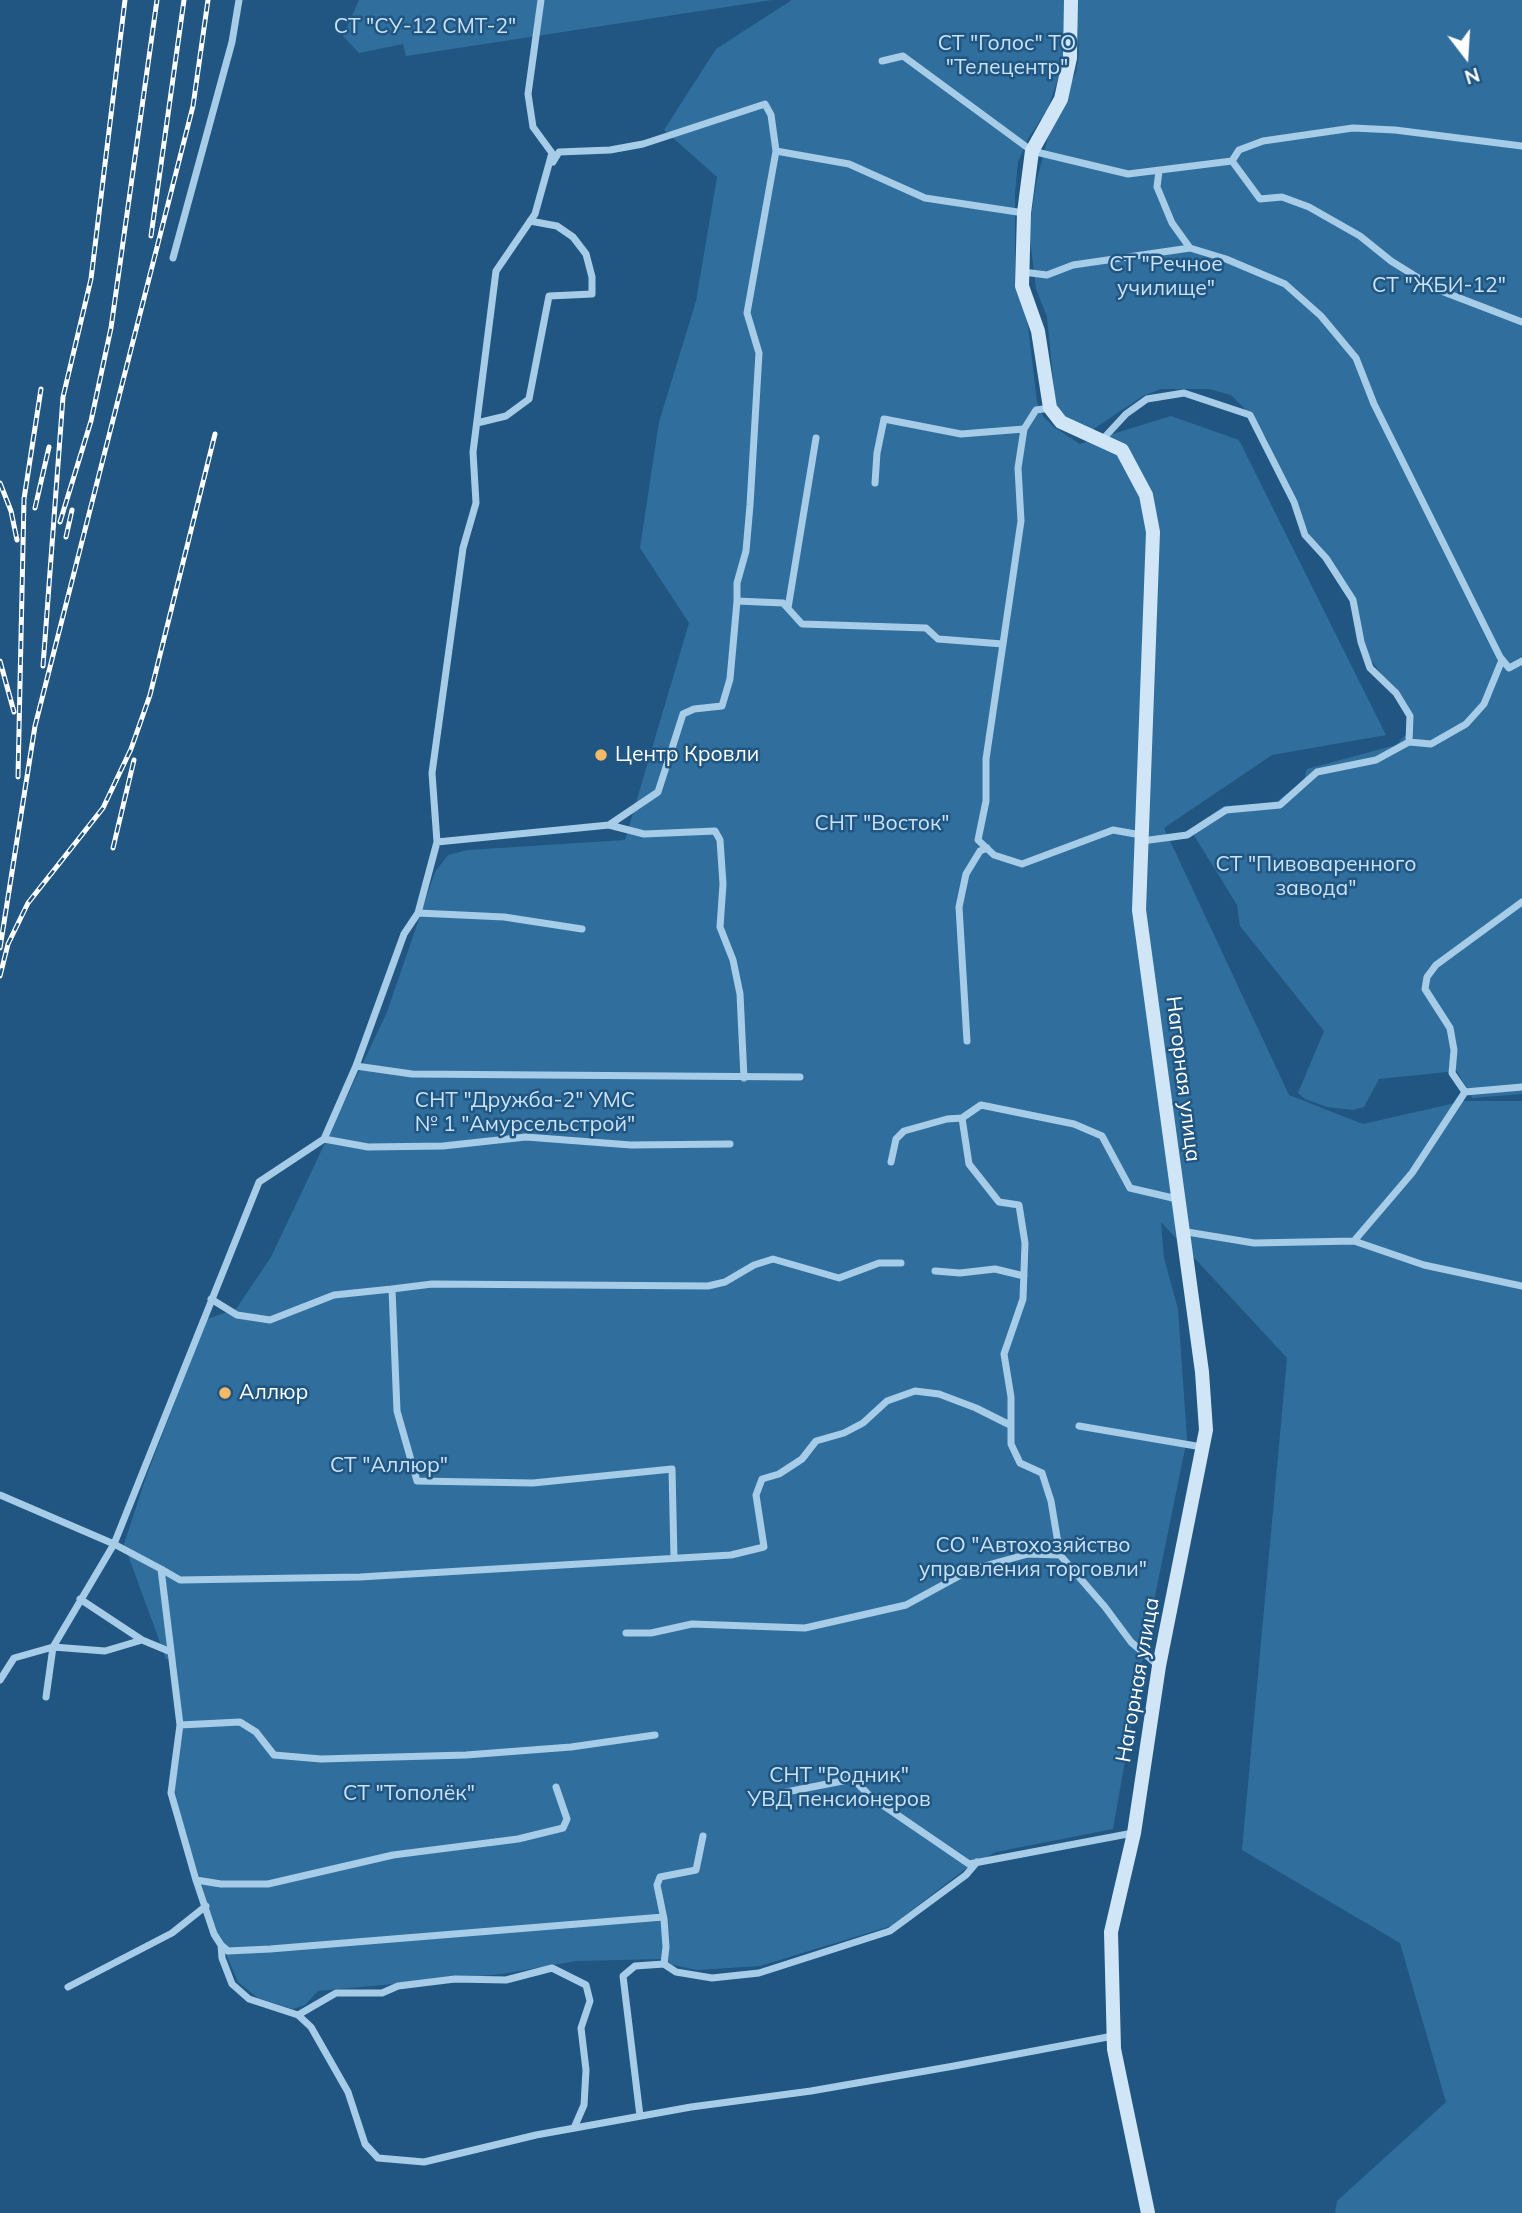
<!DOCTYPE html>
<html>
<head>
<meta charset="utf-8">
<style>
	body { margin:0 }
	#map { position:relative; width:1522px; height:2213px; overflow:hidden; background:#205681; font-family:Mulish,sans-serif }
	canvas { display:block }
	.north { position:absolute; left:1431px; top:21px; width:70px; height:70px; -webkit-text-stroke:5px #205681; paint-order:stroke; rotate:163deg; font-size:19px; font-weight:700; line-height:28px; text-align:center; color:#fff }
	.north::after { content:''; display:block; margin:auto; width:24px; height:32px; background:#fff; clip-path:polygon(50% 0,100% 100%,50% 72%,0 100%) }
</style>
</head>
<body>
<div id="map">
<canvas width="1522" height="2213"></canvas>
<div class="north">N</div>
</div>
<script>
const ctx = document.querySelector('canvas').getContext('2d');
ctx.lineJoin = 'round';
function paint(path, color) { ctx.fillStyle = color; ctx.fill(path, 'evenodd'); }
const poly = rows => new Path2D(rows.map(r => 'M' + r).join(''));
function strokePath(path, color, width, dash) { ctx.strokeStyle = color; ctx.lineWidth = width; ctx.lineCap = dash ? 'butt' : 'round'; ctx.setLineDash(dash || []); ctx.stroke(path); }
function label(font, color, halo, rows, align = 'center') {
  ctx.font = font + ' Mulish,sans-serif'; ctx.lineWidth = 5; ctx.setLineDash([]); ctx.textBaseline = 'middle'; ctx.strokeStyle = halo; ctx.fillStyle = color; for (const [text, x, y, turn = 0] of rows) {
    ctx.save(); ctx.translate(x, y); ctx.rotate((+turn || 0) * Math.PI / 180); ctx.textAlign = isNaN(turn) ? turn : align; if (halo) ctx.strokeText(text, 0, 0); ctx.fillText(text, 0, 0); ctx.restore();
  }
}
paint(poly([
	[359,0,772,0,406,56,403,44,359,53,343,36],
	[792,0,1064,0,1067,36,1058,79,1048,108,1028,139,1018,162,1015,194,1015,279,1028,326,1037,402,1043,416,1054,427,1080,444,1171,416,1239,440,1386,735,1272,755,1164,828,1289,1095,1363,1124,1464,1101,1522,1101,1522,2213,1335,2213,1337,2201,1446,2102,1400,1943,1242,1850,1287,1358,1161,1222,1164,1258,1178,1309,1187,1439,1147,1635,1113,1829,996,1852,964,1870,891,1926,760,1966,697,1970,673,1965,663,1959,576,1961,502,1974,318,1991,305,2005,293,2009,258,1998,238,1982,215,1928,177,1804,173,1782,183,1733,176,1660,166,1659,124,1544,146,1477,207,1319,236,1309,271,1257,387,1012,435,872,448,855,468,850,625,840,689,623,640,548,659,422,696,301,717,177,664,130,716,49],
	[1076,0,1522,0,1522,1094,1472,1098,1457,1071,1379,1079,1364,1107,1353,1110,1327,1107,1305,1099,1298,1093,1324,1031,1240,926,1237,905,1190,829,1224,806,1275,803,1304,780,1307,769,1396,745,1412,728,1413,718,1366,653,1353,594,1311,538,1279,472,1267,439,1251,415,1231,395,1209,389,1161,389,1143,396,1092,430,1072,422,1056,409,1047,317,1036,289,1029,231,1036,183,1048,137,1076,72,1079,54]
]), '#306f9d');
strokePath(poly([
	[882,61,903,56,1032,151,1128,174,1232,161,1260,199,1282,197,1309,207,1360,236,1391,261,1436,289,1522,322],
	[776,151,849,164,925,198,1024,213],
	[1232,161,1239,150,1263,141,1353,128,1395,130,1522,146],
	[553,162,559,152,610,150,643,144,765,104,771,115,776,151,747,313,759,353,750,505,746,551,737,583,737,601],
	[1159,171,1157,187,1172,223,1190,248,1226,259,1285,284,1321,316,1356,358,1374,404,1500,657,1509,668,1522,661],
	[173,258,232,42,239,0],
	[1023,272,1047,275,1073,265,1190,248],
	[477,423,506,416,529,399,549,296,592,294,592,277,586,254,573,237,557,226,530,221],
	[1102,440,1126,414,1147,399,1184,393,1250,415,1294,502,1305,535,1326,558,1353,600,1361,642,1370,668,1396,693,1410,716,1409,742,1431,744,1466,724,1484,704,1502,660],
	[875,483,877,453,884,419,961,434,1024,429],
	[788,608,816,438],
	[1003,644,986,759,986,801,978,840,994,855,1022,864,1113,830,1141,835],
	[609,825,658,792,683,714,694,709,722,706,730,679,737,601,783,603,802,624,926,628,938,639,1003,644,1021,521,1018,468,1024,429,1036,410,1050,408],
	[1142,841,1187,835,1226,810,1280,805,1317,772,1376,760,1409,742],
	[437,842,609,825,644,834,715,831,720,840,723,884,720,927,733,960,740,994,744,1078],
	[418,913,504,917,582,929],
	[967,1041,959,907,966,874,980,851,987,848],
	[356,1066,412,1074,800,1077],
	[1465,1092,1452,1073,1454,1050,1450,1028,1425,989,1427,977,1436,965,1522,902],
	[1465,1092,1522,1087],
	[324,1139,368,1147,443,1146,526,1137,631,1145,730,1144],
	[891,1162,896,1139,904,1131,947,1119,962,1118],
	[1181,1231,1254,1243,1354,1241,1424,1265,1522,1286],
	[1354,1241,1412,1173,1465,1092],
	[935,1271,960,1273,995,1269,1024,1276],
	[211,1299,237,1315,270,1320,334,1295,392,1289],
	[1079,1426,1202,1447],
	[0,1495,114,1544,161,1569,180,1725,171,1793,196,1880,214,1934,221,1945,222,1958,232,1984,249,1999,298,2015,311,2027,348,2092,365,2144,378,2158,424,2162,536,2135,691,2107,811,2091,954,2066,1113,2036],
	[1060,1555,1051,1501,1042,1473,1020,1463,1011,1444,1011,1397,1004,1354,1023,1299,1025,1243,1019,1205,999,1202,969,1164,962,1118,981,1105,1074,1124,1102,1136,1130,1188,1177,1199],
	[674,1558,672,1469,533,1483,417,1481,397,1411,392,1289,432,1284,708,1286,725,1282,754,1265,773,1259,839,1278,879,1263,901,1263],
	[161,1569,180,1580,360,1577,731,1555,764,1547,756,1495,762,1479,779,1474,802,1459,816,1441,844,1433,863,1423,887,1401,915,1391,939,1394,976,1408,1010,1425],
	[80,1599,142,1640],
	[626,1633,651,1633,692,1624,805,1628,906,1605,970,1570,1028,1554,1060,1555,1105,1607,1131,1642,1159,1666],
	[0,1680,14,1658,53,1647,114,1544,259,1182,324,1139,356,1066,404,934,418,913,437,842,432,773,463,548,476,503,473,452,496,271,535,214,552,153,533,127,528,94,541,0],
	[46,1697,53,1647,105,1651,142,1640,171,1652],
	[180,1725,240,1722,256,1732,274,1755,321,1759,466,1755,571,1747,655,1735],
	[781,1793,853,1779,871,1797,969,1864,1133,1833],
	[703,1836,696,1870,660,1877,657,1885,664,1919,666,1947,664,1964,676,1972,712,1978,759,1973,890,1931,966,1875,977,1862],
	[196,1880,221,1884,268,1884,393,1855,518,1839,563,1828,567,1819,556,1787],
	[221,1945,228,1951,270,1949,663,1917],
	[68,1987,172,1933,206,1906],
	[298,2015,336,1993,382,1993,398,1986,455,1979,506,1980,552,1968,586,1985,590,2001,581,2028,586,2070,584,2105,574,2128],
	[640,2116,623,1976,635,1966,664,1964]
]), '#a6cce8', 7);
strokePath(poly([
	[1071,0,1070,58,1061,99,1032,151,1024,213,1022,286,1038,331,1050,408,1061,422,1122,450,1146,495,1153,532,1139,910,1202,1372,1206,1430,1159,1666,1134,1833,1111,1932,1114,2049,1148,2213]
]), '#d0e5f6', 14);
const rail = poly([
	[151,236,184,0],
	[0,483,11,511,17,540],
	[35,508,49,447],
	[60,522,91,421,111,328,157,0],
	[66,537,72,510],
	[0,661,14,712],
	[43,666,63,397,91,279,125,0],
	[18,777,24,499,41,389],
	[113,848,134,760],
	[0,948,35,726,193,106,208,0],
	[0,976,8,944,28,903,103,808,131,749,150,695,215,434]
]);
strokePath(rail, '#fff', 5);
strokePath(rail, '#205681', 2.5, [8]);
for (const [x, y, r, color] of [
	[601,755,7,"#f5ba66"],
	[225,1393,7,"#f5ba66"]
]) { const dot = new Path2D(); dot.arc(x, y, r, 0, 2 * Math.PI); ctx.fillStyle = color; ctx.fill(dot); strokePath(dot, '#205681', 2.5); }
label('21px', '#c9e3f6', '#205681', [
	["СТ \"СУ-12 СМТ-2\"",425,27],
	["СТ \"Голос\" ТО",1007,44],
	["\"Телецентр\"",1007,68],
	["СТ \"Речное",1166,265],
	["училище\"",1166,289],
	["СТ \"ЖБИ-12\"",1439,286],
	["СНТ \"Восток\"",882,824],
	["СТ \"Пивоваренного",1316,865],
	["завода\"",1316,889],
	["СНТ \"Дружба-2\" УМС",525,1101],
	["№ 1 \"Амурсельстрой\"",525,1125],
	["СТ \"Аллюр\"",389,1466],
	["СО \"Автохозяйство",1033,1546],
	["управления торговли\"",1033,1570],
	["СНТ \"Родник\"",839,1776],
	["УВД пенсионеров",839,1800],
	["СТ \"Тополёк\"",409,1794]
]);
label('21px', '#fff', '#205681', [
	["Центр Кровли",615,755],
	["Аллюр",239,1393]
], 'left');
label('21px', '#fff', '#205681', [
	["Нагорная улица",1183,1079,83],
	["Нагорная улица",1138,1680,-80]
]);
</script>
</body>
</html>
